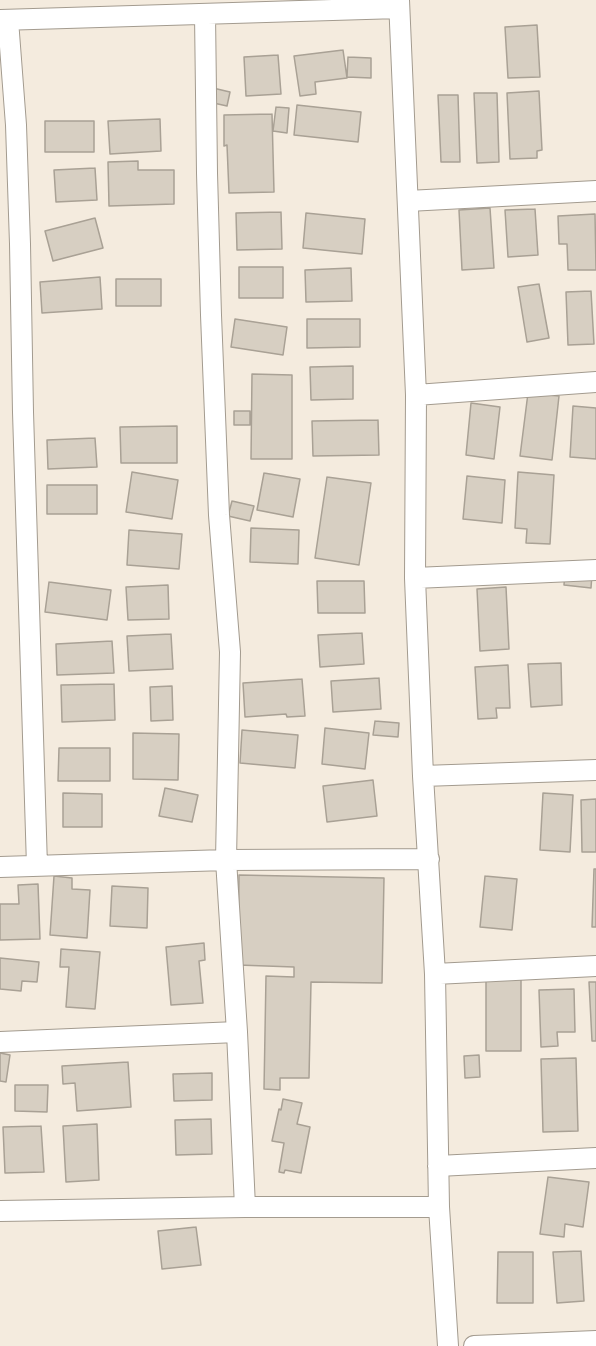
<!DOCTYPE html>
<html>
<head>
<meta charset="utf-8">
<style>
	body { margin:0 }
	canvas { display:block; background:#f4ebde }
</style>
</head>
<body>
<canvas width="596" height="1346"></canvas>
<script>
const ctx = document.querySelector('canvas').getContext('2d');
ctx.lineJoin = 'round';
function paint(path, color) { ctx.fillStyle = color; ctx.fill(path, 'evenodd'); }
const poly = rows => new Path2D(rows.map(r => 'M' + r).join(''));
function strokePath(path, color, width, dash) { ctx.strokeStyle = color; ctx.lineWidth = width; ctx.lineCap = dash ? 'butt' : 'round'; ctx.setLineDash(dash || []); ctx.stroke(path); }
const building = poly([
	[537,25,540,77,508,78,505,27,537,25],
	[343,50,347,78,315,82,316,94,300,96,294,56,343,50],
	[278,55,281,94,246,96,244,57,278,55],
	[348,57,371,58,371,78,347,77,348,57],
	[213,88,230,92,227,106,209,102,213,88],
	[539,91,542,150,537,151,537,158,510,159,507,93,539,91],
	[474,93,497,93,499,162,477,163,474,93],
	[438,95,458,95,460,162,441,162,438,95],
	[297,105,361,112,358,142,294,135,297,105],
	[276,107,289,108,287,133,273,131,276,107],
	[272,114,274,192,229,193,227,145,224,146,224,115,272,114],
	[160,119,161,151,110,154,108,121,160,119],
	[45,121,94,121,94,152,45,152,45,121],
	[138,161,138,170,174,170,174,204,109,206,108,162,138,161],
	[95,168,97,200,56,202,54,170,95,168],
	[490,208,494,268,462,270,459,210,490,208],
	[535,209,538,255,508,257,505,210,535,209],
	[281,212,282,249,237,250,236,213,281,212],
	[306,213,365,219,362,254,303,248,306,213],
	[595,214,596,270,568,270,567,244,559,244,558,216,595,214],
	[95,218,103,248,53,261,45,231,95,218],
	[239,267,283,267,283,298,239,298,239,267],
	[351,268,352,301,306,302,305,270,351,268],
	[100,277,102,309,42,313,40,282,100,277],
	[116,279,161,279,161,306,116,306,116,279],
	[539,284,549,338,527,342,518,287,539,284],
	[591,291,594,344,568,345,566,292,591,291],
	[235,319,287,327,283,355,231,347,235,319],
	[307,319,360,319,360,347,307,348,307,319],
	[353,366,353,399,311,400,310,367,353,366],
	[252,374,292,375,292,459,251,459,252,374],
	[528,393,559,396,552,460,520,456,528,393],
	[471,403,500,407,494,459,466,455,471,403],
	[573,406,596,408,596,459,570,457,573,406],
	[234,411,250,411,250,425,234,425,234,411],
	[378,420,379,455,313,456,312,421,378,420],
	[177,426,177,463,121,463,120,427,177,426],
	[95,438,97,467,48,469,47,440,95,438],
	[132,472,178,480,172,519,126,512,132,472],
	[518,472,554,475,550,544,526,543,527,529,515,528,518,472],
	[264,473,300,479,293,517,257,510,264,473],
	[467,476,505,480,502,523,463,519,467,476],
	[327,477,371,483,359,565,315,558,327,477],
	[47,485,97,485,97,514,47,514,47,485],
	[232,501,254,506,250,521,228,516,232,501],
	[251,528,299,530,298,564,250,562,251,528],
	[129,530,182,534,179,569,127,565,129,530],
	[565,571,592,574,591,588,564,585,565,571],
	[317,581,364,581,365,613,318,613,317,581],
	[49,582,111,590,107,620,45,612,49,582],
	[168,585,169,619,128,620,126,587,168,585],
	[506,587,509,649,480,651,477,589,506,587],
	[362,633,364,664,320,667,318,635,362,633],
	[171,634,173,669,129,671,127,636,171,634],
	[112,641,114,673,57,675,56,644,112,641],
	[561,663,562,705,531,707,528,664,561,663],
	[508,665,510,708,496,708,497,718,478,719,475,667,508,665],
	[379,678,381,709,333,712,331,681,379,678],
	[302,679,305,716,287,717,286,714,245,717,243,683,302,679],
	[114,684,115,720,62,722,61,685,114,684],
	[172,686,173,720,151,721,150,687,172,686],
	[375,721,399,723,398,737,373,735,375,721],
	[325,728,369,733,365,769,322,764,325,728],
	[242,730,298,735,295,768,240,763,242,730],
	[133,733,179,734,178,780,133,779,133,733],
	[59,748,110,748,110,781,58,781,59,748],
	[373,780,377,816,327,822,323,786,373,780],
	[165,788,198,795,192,822,159,816,165,788],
	[63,793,102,794,102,827,63,827,63,793],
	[543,793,573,795,570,852,540,850,543,793],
	[596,799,596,852,582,852,581,800,596,799],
	[594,869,596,869,596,927,592,927,594,869],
	[239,875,384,878,382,983,311,982,309,1078,280,1078,280,1090,264,1089,266,976,294,977,294,967,238,965,239,875],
	[54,876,72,878,72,889,90,890,87,938,50,935,54,876],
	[485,876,517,879,512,930,480,927,485,876],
	[38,884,40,939,0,940,0,904,19,904,18,885,38,884],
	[112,886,148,888,147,928,110,926,112,886],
	[204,943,205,960,199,961,203,1003,171,1005,166,947,204,943],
	[61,949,100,952,95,1009,66,1007,69,967,60,967,61,949],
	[0,958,39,962,37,982,22,981,21,991,0,989,0,958],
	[486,977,521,977,521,1051,486,1051,486,977],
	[589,982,596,982,596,1041,592,1041,589,982],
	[574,989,575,1032,557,1032,558,1046,541,1047,539,990,574,989],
	[0,1053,10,1055,6,1082,0,1081,0,1053],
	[479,1055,480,1077,465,1078,464,1056,479,1055],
	[576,1058,578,1131,543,1132,541,1059,576,1058],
	[128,1062,131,1107,77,1111,75,1083,63,1084,62,1066,128,1062],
	[212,1073,212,1100,174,1101,173,1074,212,1073],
	[15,1085,48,1085,47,1112,15,1111,15,1085],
	[283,1099,302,1103,297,1124,310,1127,301,1173,285,1170,284,1173,279,1172,284,1143,272,1141,279,1109,281,1110,283,1099],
	[211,1119,212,1154,176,1155,175,1120,211,1119],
	[97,1124,99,1180,66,1182,63,1126,97,1124],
	[41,1126,44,1172,5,1173,3,1127,41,1126],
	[548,1177,589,1182,583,1227,565,1224,564,1237,540,1234,548,1177],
	[196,1227,201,1265,162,1269,158,1231,196,1227],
	[581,1251,584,1301,557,1303,553,1252,581,1251],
	[498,1252,533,1252,533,1303,497,1303,498,1252]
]);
paint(building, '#d7cfc2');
strokePath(building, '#a9a195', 1.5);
const minor = poly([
	[399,0,416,395,415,578,423,776,435,974,439,1207,448,1346],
	[205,14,207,173,211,315,219,515,230,652,226,860,237,1032],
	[0,20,399,8],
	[8,20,16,125,20,244,23,412,37,866],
	[408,201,596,191],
	[416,395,596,382],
	[415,578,596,570],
	[423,776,596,770],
	[0,867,226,860,429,859],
	[435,974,596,966],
	[0,1042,237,1032,245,1207],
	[438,1166,596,1158],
	[0,1211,245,1207,439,1207],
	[474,1346,596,1341]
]);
strokePath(minor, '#a39b8f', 22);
strokePath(minor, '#fff', 20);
</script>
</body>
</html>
